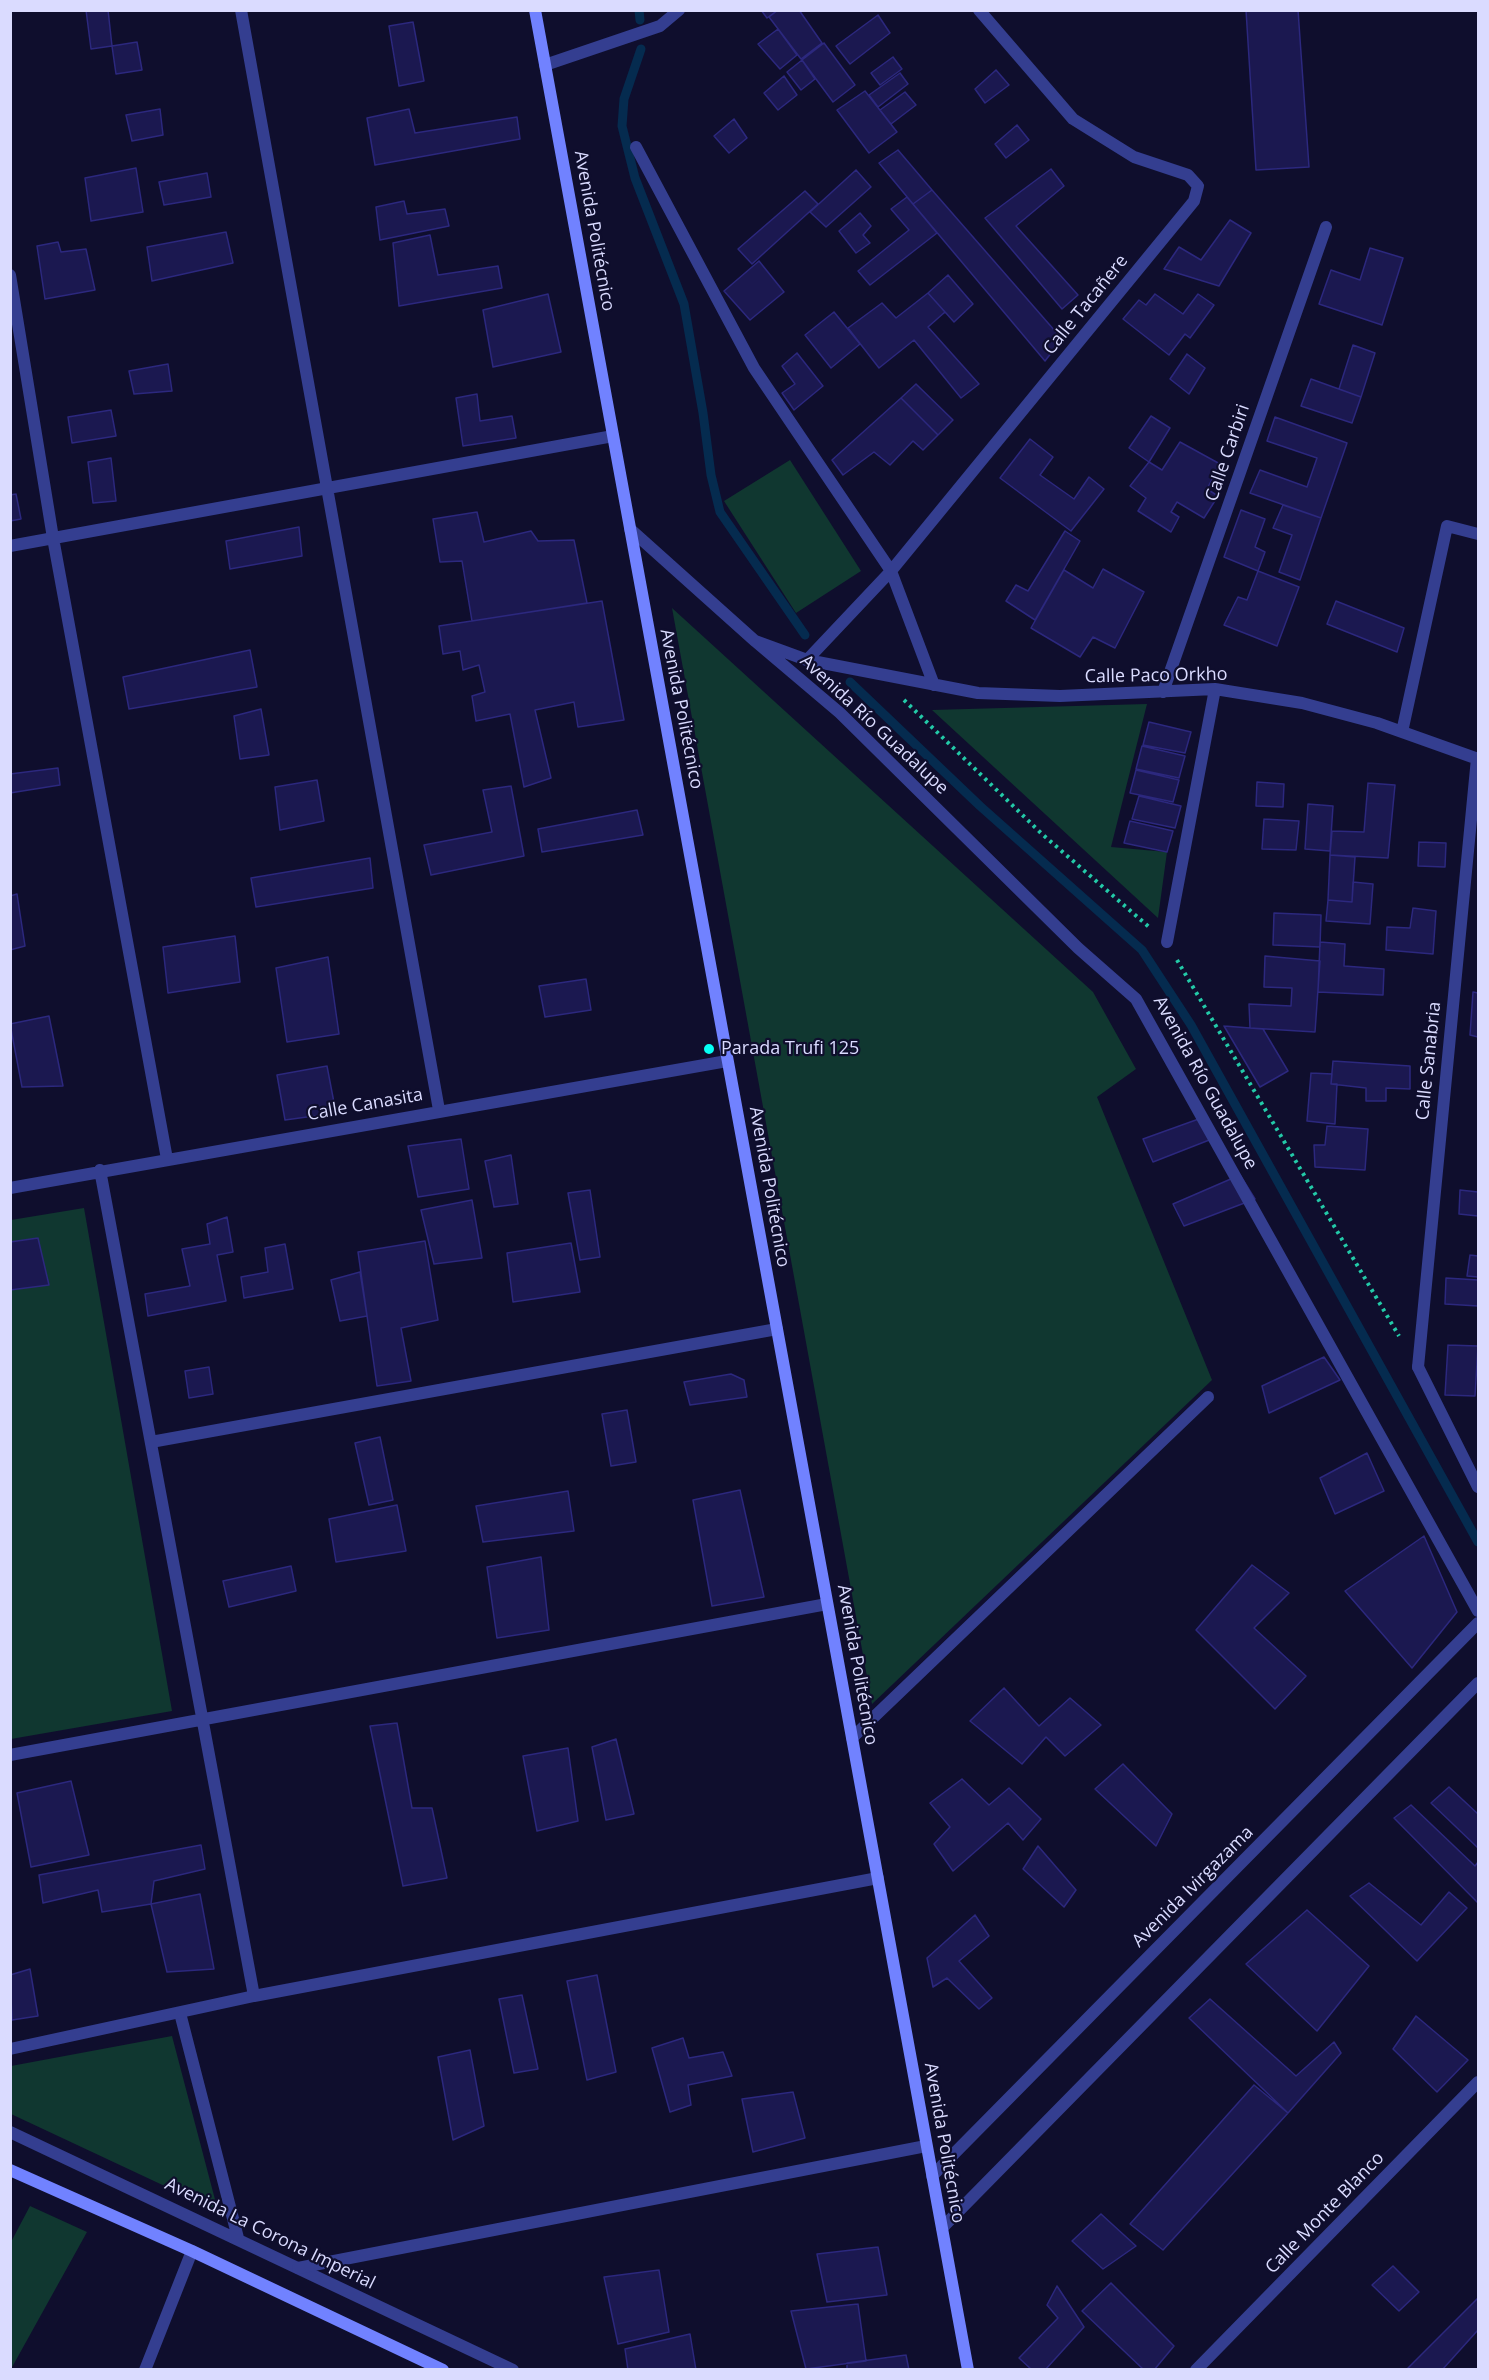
<!DOCTYPE html>
<html>
<head>
<meta charset="utf-8">
<style>
	body { margin:0 }
	#map { position:relative; width:1489px; height:2380px; overflow:hidden; background:#0f0e2d; font-family:"Open Sans",sans-serif }
	canvas { display:block }
	.frame { position:absolute; inset:0; border:12px solid #dadbff; pointer-events:none }
</style>
</head>
<body>
<div id="map">
<canvas width="1489" height="2380"></canvas>
<div class="frame"></div>
</div>
<script>
const ctx = document.querySelector('canvas').getContext('2d');
ctx.lineJoin = 'round';
function paint(path, color) { ctx.fillStyle = color; ctx.fill(path, 'evenodd'); }
const poly = rows => new Path2D(rows.map(r => 'M' + r).join(''));
function strokePath(path, color, width, dash) { ctx.strokeStyle = color; ctx.lineWidth = width; ctx.lineCap = dash ? 'butt' : 'round'; ctx.setLineDash(dash || []); ctx.stroke(path); }
function label(font, color, halo, rows, align = 'center') {
  ctx.font = font + ' "Open Sans",sans-serif'; ctx.lineWidth = 4.5; ctx.setLineDash([]); ctx.textBaseline = 'middle'; ctx.strokeStyle = halo; ctx.fillStyle = color; for (const [text, x, y, turn = 0] of rows) {
    ctx.save(); ctx.translate(x, y); ctx.rotate((+turn || 0) * Math.PI / 180); ctx.textAlign = isNaN(turn) ? turn : align; if (halo) ctx.strokeText(text, 0, 0); ctx.fillText(text, 0, 0); ctx.restore();
  }
}
paint(poly([
	[790,460,861,571,796,613,724,501],
	[672,608,1093,992,1136,1069,1097,1097,1212,1380,872,1704],
	[1147,704,1111,847,1167,852,1158,918,932,710],
	[84,1208,172,1711,11,1739,11,1220],
	[172,2036,218,2211,11,2114,11,2066],
	[30,2206,87,2232,11,2369,11,2242]
]), '#103730');
strokePath(poly([
	[639,10,640,20],
	[641,49,624,99,622,126,635,178,684,304,703,413,711,475,720,512,805,635],
	[850,682,980,806,1142,950,1191,1025,1478,1542]
]), '#052b4f', 9);
const building = poly([
	[86,10,108,10,112,46,91,49,86,10],
	[761,10,778,10,767,18,761,10],
	[778,10,799,10,822,43,801,59,769,17,778,10],
	[1246,10,1298,10,1309,167,1256,170,1246,10],
	[878,15,890,33,850,64,836,46,878,15],
	[413,22,424,81,399,86,389,26,413,22],
	[778,29,797,55,780,69,758,44,778,29],
	[137,42,142,70,116,74,112,46,137,42],
	[824,43,855,85,833,102,802,60,824,43],
	[893,57,902,69,880,85,871,73,893,57],
	[802,60,815,79,801,90,787,72,802,60],
	[996,70,1009,85,985,103,975,89,996,70],
	[900,73,908,84,878,107,869,95,900,73],
	[784,76,797,95,778,110,764,93,784,76],
	[865,91,897,132,869,153,837,110,865,91],
	[905,92,916,105,891,124,880,110,905,92],
	[160,109,163,135,132,141,126,115,160,109],
	[409,109,415,133,517,117,520,139,375,165,367,118,409,109],
	[734,119,747,138,729,153,714,136,734,119],
	[1017,125,1029,140,1006,158,995,144,1017,125],
	[898,150,932,190,913,204,879,163,898,150],
	[136,168,143,212,91,221,85,178,136,168],
	[1051,169,1064,186,1016,226,1078,295,1062,309,985,218,1051,169],
	[856,170,871,187,826,227,810,212,856,170],
	[207,173,211,197,164,205,159,182,207,173],
	[932,190,1062,339,1045,361,913,204,932,190],
	[805,191,818,204,752,264,738,249,805,191],
	[907,197,937,233,870,285,858,271,909,230,891,209,907,197],
	[404,201,407,214,445,209,449,226,380,240,376,207,404,201],
	[860,213,871,226,863,235,870,243,856,253,839,231,860,213],
	[1230,220,1251,233,1219,286,1164,269,1179,247,1201,260,1230,220],
	[226,232,233,263,152,281,147,247,226,232],
	[430,235,438,275,498,266,502,288,399,306,393,243,430,235],
	[58,242,61,252,86,249,95,290,45,299,37,246,58,242],
	[1370,248,1403,258,1382,325,1319,304,1331,270,1360,280,1370,248],
	[759,261,784,292,750,320,724,291,759,261],
	[948,275,973,304,954,322,928,293,948,275],
	[928,293,945,312,928,327,979,384,961,398,914,340,879,368,848,328,882,303,896,318,928,293],
	[548,294,561,352,493,367,483,310,548,294],
	[1155,294,1183,314,1198,294,1214,305,1190,338,1185,334,1169,355,1123,319,1139,300,1146,305,1155,294],
	[834,312,860,344,831,368,805,335,834,312],
	[1353,345,1375,353,1361,397,1339,389,1353,345],
	[797,353,823,386,794,410,782,393,795,384,782,366,797,353],
	[1187,354,1205,368,1189,394,1170,379,1187,354],
	[168,364,172,391,134,394,129,371,168,364],
	[1311,379,1361,397,1352,423,1301,406,1311,379],
	[916,384,953,420,938,435,901,398,916,384],
	[477,394,480,421,512,416,516,438,463,446,456,398,477,394],
	[901,398,938,435,923,450,913,441,890,465,874,452,843,475,832,460,901,398],
	[111,410,116,436,72,443,68,417,111,410],
	[1151,416,1170,428,1149,462,1129,448,1151,416],
	[1275,417,1347,443,1321,518,1250,493,1260,470,1307,487,1317,458,1267,441,1275,417],
	[1030,439,1053,457,1040,475,1074,499,1089,477,1104,489,1071,531,1000,478,1030,439],
	[1180,442,1220,464,1207,489,1218,496,1204,518,1177,502,1171,512,1179,517,1171,532,1138,511,1146,498,1130,486,1149,462,1162,470,1180,442],
	[111,458,116,501,93,503,88,462,111,458],
	[16,494,21,519,10,521,10,495,16,494],
	[1283,505,1321,518,1300,580,1279,572,1292,535,1273,528,1283,505],
	[1241,510,1265,519,1255,547,1265,552,1258,571,1224,557,1241,510],
	[477,512,484,542,531,531,538,541,574,540,587,603,472,621,462,561,440,562,433,519,477,512],
	[299,527,302,556,230,569,226,541,299,527],
	[1065,531,1080,541,1035,620,1006,601,1016,585,1028,591,1065,531],
	[1103,569,1144,592,1115,648,1093,637,1080,657,1031,628,1064,570,1093,588,1103,569],
	[1258,571,1299,587,1277,646,1224,625,1238,597,1247,600,1258,571],
	[602,601,624,720,578,727,574,702,535,710,551,778,524,787,510,714,476,721,472,696,485,692,479,665,463,670,460,651,443,654,439,626,602,601],
	[1336,601,1404,628,1397,652,1327,624,1336,601],
	[250,650,257,687,129,709,123,677,250,650],
	[261,709,269,755,240,759,234,716,261,709],
	[1149,722,1191,732,1185,753,1143,745,1149,722],
	[1142,746,1185,756,1179,778,1136,769,1142,746],
	[58,768,60,785,10,793,10,774,58,768],
	[1136,770,1179,780,1173,802,1130,793,1136,770],
	[317,780,324,821,280,830,275,787,317,780],
	[1257,782,1284,784,1283,807,1256,806,1257,782],
	[1368,783,1395,785,1388,858,1330,855,1332,831,1364,832,1368,783],
	[511,786,524,856,431,875,424,845,492,832,483,790,511,786],
	[1139,796,1181,806,1175,828,1132,819,1139,796],
	[1308,804,1333,806,1330,851,1305,849,1308,804],
	[637,810,643,835,542,852,538,829,637,810],
	[1264,819,1299,821,1296,850,1262,849,1264,819],
	[1130,821,1173,831,1167,852,1124,843,1130,821],
	[1419,842,1446,843,1445,867,1418,866,1419,842],
	[1330,855,1355,857,1352,902,1328,900,1330,855],
	[370,858,373,888,256,907,251,878,370,858],
	[1353,882,1373,884,1370,924,1326,921,1328,900,1352,902,1353,882],
	[17,894,25,946,10,950,10,896,17,894],
	[1413,908,1436,911,1433,954,1386,950,1387,927,1410,928,1413,908],
	[1274,913,1321,915,1320,947,1273,945,1274,913],
	[235,936,240,982,168,993,163,947,235,936],
	[1320,942,1345,944,1344,966,1384,969,1383,995,1318,992,1320,942],
	[1265,956,1320,961,1315,1032,1250,1028,1249,1004,1291,1006,1292,988,1264,987,1265,956],
	[328,957,339,1034,287,1042,276,968,328,957],
	[586,979,591,1010,545,1017,539,986,586,979],
	[1473,992,1478,993,1478,1037,1470,1035,1473,992],
	[49,1016,63,1086,22,1087,10,1024,49,1016],
	[1224,1026,1263,1029,1288,1071,1260,1087,1224,1026],
	[1333,1061,1410,1066,1410,1089,1386,1088,1386,1101,1366,1101,1366,1088,1331,1084,1333,1061],
	[327,1066,336,1113,285,1120,277,1075,327,1066],
	[1311,1073,1332,1074,1331,1084,1337,1084,1335,1124,1307,1121,1311,1073],
	[1207,1116,1217,1137,1153,1162,1143,1139,1207,1116],
	[1327,1126,1368,1129,1365,1170,1315,1167,1314,1145,1325,1145,1327,1126],
	[461,1139,469,1189,418,1197,408,1146,461,1139],
	[511,1155,518,1204,494,1207,485,1161,511,1155],
	[1240,1175,1255,1199,1184,1226,1173,1204,1240,1175],
	[590,1190,600,1257,580,1260,568,1193,590,1190],
	[1460,1190,1478,1192,1478,1216,1459,1214,1460,1190],
	[472,1200,482,1258,434,1264,421,1210,472,1200],
	[227,1217,233,1252,217,1255,226,1301,148,1316,145,1294,190,1286,182,1249,210,1244,207,1224,227,1217],
	[38,1238,49,1285,10,1290,10,1242,38,1238],
	[425,1241,438,1320,401,1328,411,1381,377,1386,358,1252,425,1241],
	[571,1243,580,1292,513,1302,507,1253,571,1243],
	[285,1244,293,1289,244,1298,241,1277,268,1272,265,1248,285,1244],
	[1470,1255,1478,1256,1478,1277,1467,1276,1470,1255],
	[360,1272,367,1316,340,1321,331,1280,360,1272],
	[1446,1278,1478,1280,1478,1306,1445,1304,1446,1278],
	[1448,1345,1478,1346,1475,1396,1445,1395,1448,1345],
	[1324,1357,1340,1380,1269,1413,1262,1386,1324,1357],
	[209,1367,213,1394,189,1398,185,1371,209,1367],
	[731,1374,744,1380,747,1397,690,1405,684,1382,731,1374],
	[627,1410,636,1462,611,1466,602,1414,627,1410],
	[380,1437,393,1500,369,1505,355,1443,380,1437],
	[1367,1453,1384,1491,1335,1514,1320,1478,1367,1453],
	[740,1490,764,1597,712,1606,693,1500,740,1490],
	[568,1491,574,1531,483,1542,476,1506,568,1491],
	[397,1505,406,1551,336,1562,329,1519,397,1505],
	[1424,1536,1457,1612,1412,1668,1345,1591,1424,1536],
	[541,1557,549,1630,497,1638,487,1567,541,1557],
	[1252,1565,1289,1593,1254,1628,1306,1676,1275,1709,1196,1630,1252,1565],
	[291,1566,296,1591,229,1607,223,1581,291,1566],
	[1004,1688,1039,1726,1070,1698,1101,1725,1065,1756,1046,1737,1022,1764,970,1721,1004,1688],
	[397,1723,412,1808,432,1808,447,1878,403,1886,370,1726,397,1723],
	[616,1739,634,1814,606,1820,592,1747,616,1739],
	[568,1748,578,1821,537,1831,523,1756,568,1748],
	[1123,1764,1172,1814,1156,1846,1095,1789,1123,1764],
	[962,1779,989,1805,1009,1788,1041,1819,1023,1840,1008,1823,953,1871,934,1844,950,1827,930,1803,962,1779],
	[71,1781,89,1855,31,1867,17,1793,71,1781],
	[1449,1787,1478,1814,1478,1848,1431,1803,1449,1787],
	[1411,1805,1475,1866,1478,1862,1478,1903,1394,1818,1411,1805],
	[201,1845,205,1869,154,1881,151,1904,102,1912,98,1890,43,1903,39,1875,201,1845],
	[1038,1846,1076,1890,1064,1907,1023,1869,1038,1846],
	[1369,1883,1421,1925,1449,1892,1467,1908,1417,1961,1350,1896,1369,1883],
	[200,1894,214,1969,167,1972,151,1904,200,1894],
	[1307,1910,1369,1966,1317,2031,1246,1964,1307,1910],
	[975,1915,989,1936,959,1961,992,1998,979,2009,947,1978,933,1987,927,1958,975,1915],
	[30,1969,38,2016,12,2020,10,1975,30,1969],
	[597,1975,616,2072,587,2080,567,1981,597,1975],
	[522,1995,538,2069,514,2073,499,1999,522,1995],
	[1210,1999,1296,2076,1334,2042,1341,2053,1288,2113,1189,2018,1210,1999],
	[1416,2016,1468,2060,1437,2092,1393,2049,1416,2016],
	[683,2038,689,2058,723,2052,732,2076,688,2085,691,2105,670,2112,652,2048,683,2038],
	[470,2050,484,2126,453,2140,438,2057,470,2050],
	[1254,2085,1288,2113,1163,2250,1130,2224,1254,2085],
	[793,2092,805,2138,753,2152,742,2099,793,2092],
	[1101,2214,1136,2246,1103,2269,1072,2241,1101,2214],
	[878,2247,887,2295,827,2302,817,2254,878,2247],
	[1393,2266,1419,2292,1399,2311,1372,2285,1393,2266],
	[659,2270,669,2332,618,2344,604,2277,659,2270],
	[1111,2283,1174,2346,1154,2370,1144,2370,1082,2311,1111,2283],
	[1057,2286,1084,2327,1045,2370,1032,2370,1019,2358,1058,2318,1047,2305,1057,2286],
	[1478,2298,1478,2330,1442,2370,1406,2370,1478,2298],
	[858,2304,866,2361,806,2369,791,2311,858,2304],
	[690,2334,696,2370,628,2370,625,2349,690,2334],
	[906,2355,909,2370,847,2370,847,2363,906,2355]
]);
paint(building, '#1b1850');
strokePath(building, '#2c287e', 1.5);
strokePath(poly([
	[904,700,1042,834,1149,927],
	[1177,960,1399,1336]
]), '#23caa8', 4, [3, 4.5]);
strokePath(poly([
	[1418,1367,1478,1487],
	[852,1738,1208,1397],
	[180,2013,238,2238],
	[10,2132,513,2370]
]), '#343e90', 12);
strokePath(poly([
	[241,10,439,1110],
	[545,65,660,26,679,10],
	[636,147,754,368,891,571,934,685],
	[10,275,53,538,167,1159],
	[630,529,755,641,807,660,978,693,1060,696,1215,689,1302,703,1377,723,1478,759],
	[10,546,613,436],
	[755,641,840,713,1078,948,1136,999,1478,1611],
	[807,660,891,571,1194,201,1198,186,1188,175,1134,157,1073,119,979,10],
	[1163,692,1326,227],
	[1402,732,1447,526,1478,534],
	[1167,942,1215,689],
	[100,1170,254,1996],
	[10,1188,727,1061],
	[1418,1367,1477,758],
	[151,1442,777,1329],
	[10,1755,827,1604],
	[10,2049,254,1996,878,1878],
	[932,2176,1478,1623],
	[942,2228,1478,1683],
	[298,2268,926,2146],
	[145,2370,192,2251],
	[1196,2370,1478,2082]
]), '#343e90', 12);
strokePath(poly([
	[535,10,968,2370],
	[10,2170,192,2251,443,2370]
]), '#7182ff', 12);
for (const [x, y, r, color] of [
	[709,1049,6,"#06fff4"]
]) { const dot = new Path2D(); dot.arc(x, y, r, 0, 2 * Math.PI); ctx.fillStyle = color; ctx.fill(dot); strokePath(dot, '#0f0e2d', 2); }
label('18px', '#dadbff', '#0f0e2d', [
	["Avenida Politécnico",594,231,80],
	["Calle Tacañere",1086,305,-51],
	["Calle Carbiri",1228,453,-71],
	["Calle Paco Orkho",1156,676,-1],
	["Avenida Politécnico",681,709,79],
	["Avenida Río Guadalupe",874,725,43],
	["Calle Sanabria",1429,1061,-84],
	["Avenida Río Guadalupe",1205,1083,61],
	["Calle Canasita",365,1105,-10],
	["Avenida Politécnico",769,1187,80],
	["Avenida Politécnico",857,1665,80],
	["Avenida Ivirgazama",1193,1887,-45],
	["Avenida Politécnico",944,2143,80],
	["Calle Monte Blanco",1325,2213,-46],
	["Avenida La Corona Imperial",270,2234,26]
]);
label('18px', '#dadbff', '#0f0e2d', [
	["Parada Trufi 125",721,1049]
], 'left');
</script>
</body>
</html>
